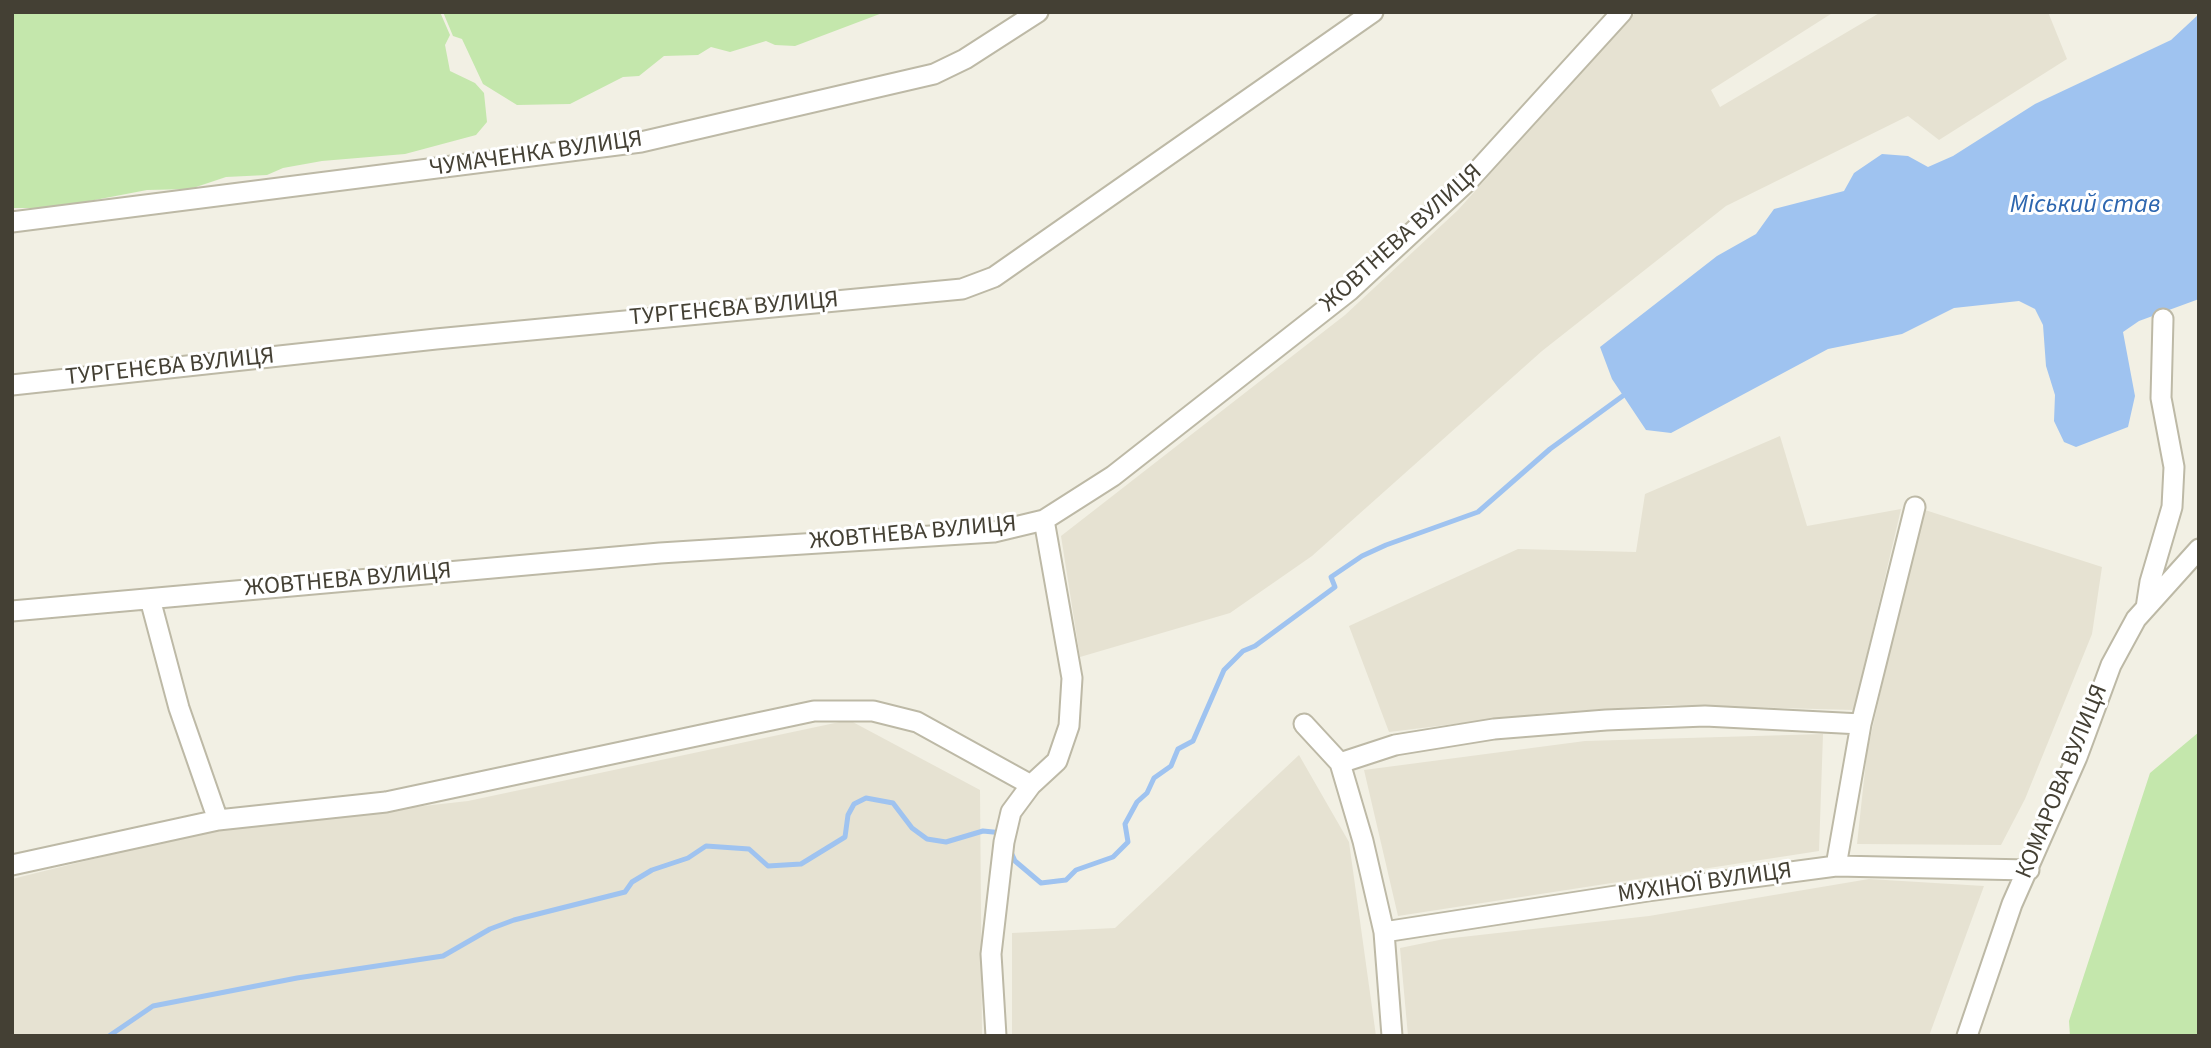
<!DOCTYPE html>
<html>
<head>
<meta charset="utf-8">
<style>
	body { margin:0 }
	#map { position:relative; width:2211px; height:1048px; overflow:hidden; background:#f2f0e4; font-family:"Source Sans 3",sans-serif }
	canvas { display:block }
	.frame { position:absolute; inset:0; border:14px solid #444034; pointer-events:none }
</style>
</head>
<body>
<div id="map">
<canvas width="2211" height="1048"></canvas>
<div class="frame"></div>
</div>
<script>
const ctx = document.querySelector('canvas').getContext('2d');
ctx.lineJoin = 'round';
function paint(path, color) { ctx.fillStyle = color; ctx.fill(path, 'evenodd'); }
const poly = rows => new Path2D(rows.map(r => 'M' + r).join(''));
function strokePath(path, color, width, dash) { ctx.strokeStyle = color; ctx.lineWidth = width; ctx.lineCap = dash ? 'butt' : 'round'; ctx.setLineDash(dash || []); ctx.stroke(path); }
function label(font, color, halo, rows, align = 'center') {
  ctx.font = font + ' "Source Sans 3",sans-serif'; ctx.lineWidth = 6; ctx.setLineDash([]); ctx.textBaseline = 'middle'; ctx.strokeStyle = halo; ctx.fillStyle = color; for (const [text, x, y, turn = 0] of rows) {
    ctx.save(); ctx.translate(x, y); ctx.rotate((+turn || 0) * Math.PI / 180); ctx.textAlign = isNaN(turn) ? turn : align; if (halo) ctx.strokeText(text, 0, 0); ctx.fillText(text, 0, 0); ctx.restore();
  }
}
paint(poly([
	[1636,12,1834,12,1711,90,1720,107,1881,12,2048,12,2067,59,1939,140,1908,116,1726,206,1542,351,1312,556,1230,613,1080,657,1061,536,1345,315,1458,210],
	[1780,436,1807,526,1901,509,1854,710,1669,705,1545,713,1389,732,1349,626,1518,549,1636,552,1645,494],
	[1922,509,2102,567,2092,634,2025,799,2001,845,1857,844,1867,752],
	[849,720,980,790,982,1036,12,1036,12,879,210,830,468,801],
	[1823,734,1819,851,1398,916,1364,770,1585,741],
	[1299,755,1349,842,1376,1036,1012,1036,1012,933,1115,928],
	[1869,879,1984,886,1929,1036,1408,1036,1400,948,1444,939,1649,916]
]), '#e6e2d2');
paint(poly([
	[12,12,440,12,450,35,445,45,450,71,475,83,484,93,487,122,476,135,405,154,322,161,283,168,267,175,226,177,190,189,147,190,53,208,12,208],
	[443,12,885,12,795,46,775,45,766,41,730,52,711,47,698,55,664,56,639,76,623,77,570,104,517,105,483,84,462,39,453,36],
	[2199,732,2199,1036,2070,1036,2069,1021,2150,773]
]), '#c4e7ac');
paint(poly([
	[2199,14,2199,299,2139,321,2123,332,2135,396,2128,427,2076,447,2064,442,2054,421,2055,395,2046,366,2043,325,2035,309,2019,301,1954,308,1902,334,1828,349,1671,433,1646,430,1612,379,1600,347,1717,256,1756,234,1774,209,1844,191,1854,173,1882,154,1908,156,1928,167,1953,156,2035,104,2171,40]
]), '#9fc3f0');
strokePath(poly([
	[1010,850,1015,861,1041,883,1066,880,1076,870,1113,857,1128,842,1125,824,1137,802,1147,793,1154,778,1171,766,1178,749,1193,741,1224,670,1243,651,1255,646,1335,587,1331,577,1362,556,1386,545,1478,512,1550,449,1624,395],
	[109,1036,153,1006,297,978,443,956,490,929,514,920,625,892,632,882,652,870,688,858,706,846,749,849,768,866,801,864,845,837,848,815,854,804,866,798,893,803,912,828,927,839,946,842,983,831,1003,833]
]), '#9fc3f0', 5);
const minor = poly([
	[12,222,641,142,934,74,965,59,1038,12],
	[12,385,436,339,962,289,994,277,1373,12],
	[150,599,179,708,218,820],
	[2146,608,2150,582,2172,507,2174,467,2161,398,2163,319],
	[12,611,660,553,994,532,1044,520,1113,476,1349,291,1470,179,1622,12],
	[1304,724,1340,763,1363,841,1384,932,1392,1036],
	[1340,763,1395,745,1494,729,1606,720,1705,716,1861,724],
	[12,865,218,820,386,802,814,711,873,711,917,722,1031,785],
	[1836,866,1861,724,1915,507],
	[1384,932,1648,891,1836,866,2029,870],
	[996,1036,991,954,1004,842,1011,812,1031,785,1057,761,1069,726,1072,678,1044,520],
	[1967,1036,2012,904,2077,757,2111,665,2136,619,2199,549]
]);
strokePath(minor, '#bdb9a6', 23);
strokePath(minor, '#fff', 19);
label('24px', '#444034', '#fff', [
	["ЧУМАЧЕНКА ВУЛИЦЯ",536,155,-8],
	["ЖОВТНЕВА ВУЛИЦЯ",1402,239,-42],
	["ТУРГЕНЄВА ВУЛИЦЯ",734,310,-5],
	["ТУРГЕНЄВА ВУЛИЦЯ",170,368,-6],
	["ЖОВТНЕВА ВУЛИЦЯ",913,534,-5],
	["ЖОВТНЕВА ВУЛИЦЯ",348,581,-5],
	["КОМАРОВА ВУЛИЦЯ",2063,782,-68],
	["МУХІНОЇ ВУЛИЦЯ",1705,884,-8]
]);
label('italic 26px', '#2d66af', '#fff', [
	["Міський став",2085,206]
]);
</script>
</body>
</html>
